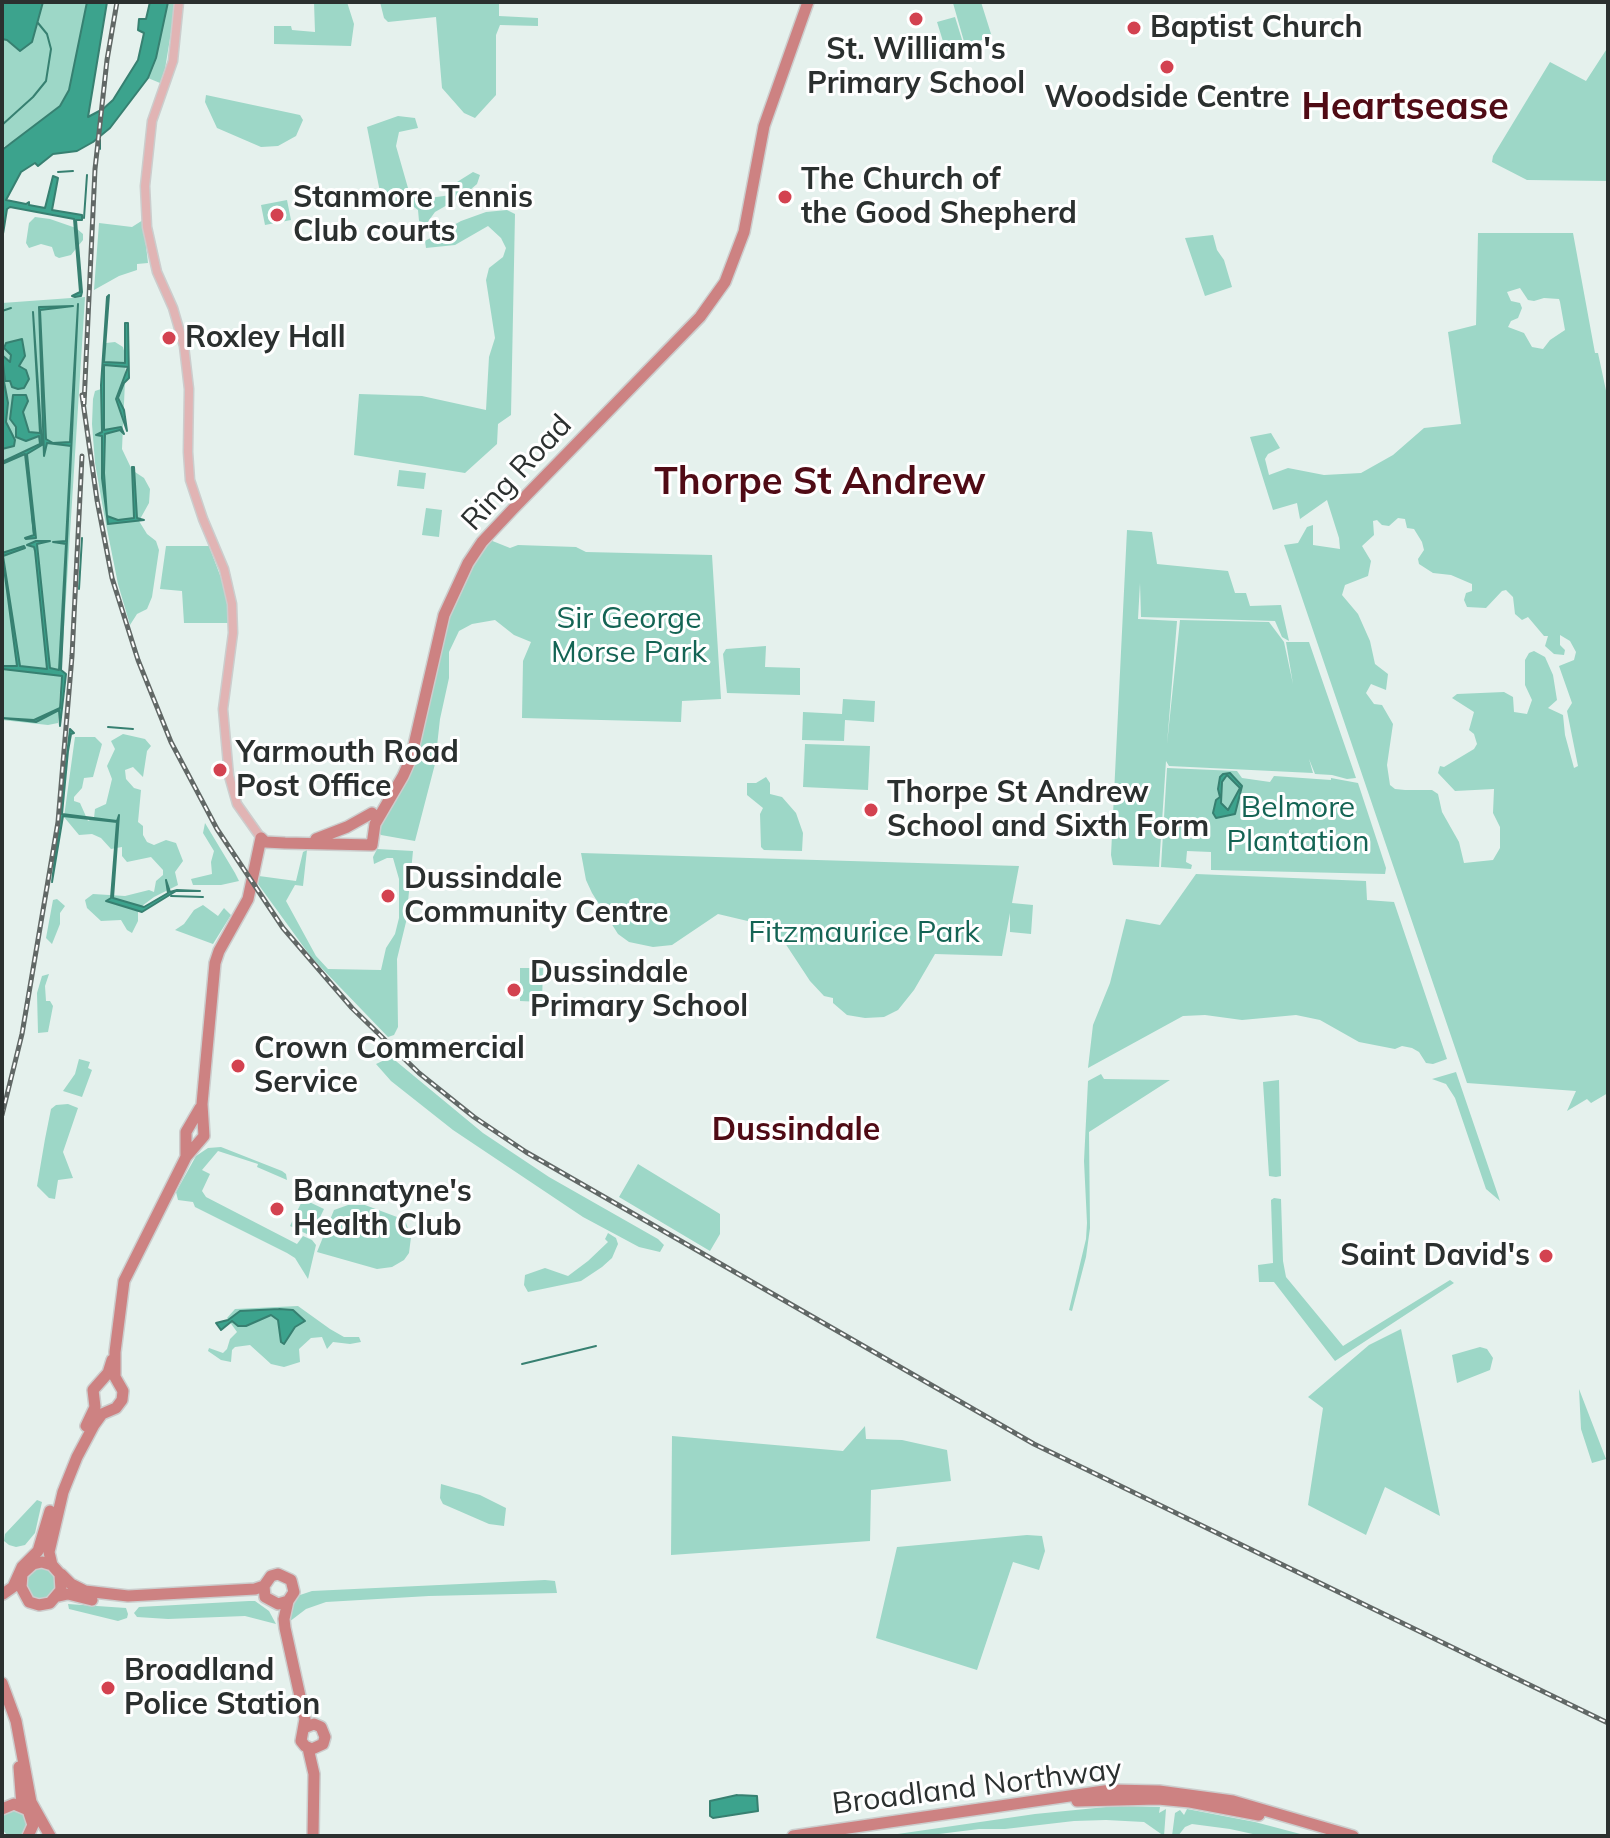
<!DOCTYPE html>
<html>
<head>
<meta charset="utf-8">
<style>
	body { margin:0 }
	#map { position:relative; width:1610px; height:1838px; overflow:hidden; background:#e5f1ed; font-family:Mulish,sans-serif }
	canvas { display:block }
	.frame { position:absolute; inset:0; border:4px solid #2b302f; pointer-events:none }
</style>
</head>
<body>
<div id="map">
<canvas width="1610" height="1838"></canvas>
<div class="frame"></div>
</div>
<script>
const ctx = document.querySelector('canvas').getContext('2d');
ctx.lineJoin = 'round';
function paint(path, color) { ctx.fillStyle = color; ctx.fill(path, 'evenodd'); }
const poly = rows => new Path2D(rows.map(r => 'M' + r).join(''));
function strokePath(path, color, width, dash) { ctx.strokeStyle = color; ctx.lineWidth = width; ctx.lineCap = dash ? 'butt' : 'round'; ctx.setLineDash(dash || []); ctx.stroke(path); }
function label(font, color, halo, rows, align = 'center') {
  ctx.font = font + ' Mulish,sans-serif'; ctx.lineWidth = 6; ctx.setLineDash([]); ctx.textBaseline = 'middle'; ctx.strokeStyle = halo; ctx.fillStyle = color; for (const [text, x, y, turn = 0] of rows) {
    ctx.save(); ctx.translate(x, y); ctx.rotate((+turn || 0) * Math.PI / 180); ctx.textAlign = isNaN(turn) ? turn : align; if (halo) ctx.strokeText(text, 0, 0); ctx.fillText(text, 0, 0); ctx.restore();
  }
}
paint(poly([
	[2,2,87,2,69,90,60,106,32,130,2,148],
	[168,2,175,2,174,14,165,69,160,83,148,78,156,58],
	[314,2,347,2,354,24,351,46,274,44,274,26,291,26,292,30,315,32],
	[380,2,499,2,499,16,538,18,538,26,500,25,496,35,496,95,475,118,464,113,442,88,436,17,388,22,384,18],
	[981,2,992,37,965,45,953,3],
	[955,17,964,46,946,51,937,22],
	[1608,47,1608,181,1527,180,1492,162,1493,156,1550,62,1586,81],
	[206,95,300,115,303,120,296,136,278,146,261,147,217,128,205,102],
	[398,116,415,118,418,128,399,132,396,146,410,195,422,199,451,195,457,182,473,172,480,175,477,184,463,196,435,212,427,223,419,221,418,210,410,204,383,207,367,127],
	[287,200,291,220,265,225,261,205],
	[507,210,515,214,511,415,498,424,497,444,465,473,354,455,359,394,422,396,486,410,489,357,495,338,486,280,489,268,503,257,506,248,501,238,488,226,455,245,426,248,425,241,461,221,486,212],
	[35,217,50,219,76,228,83,234,83,240,71,255,59,258,55,256,52,247,41,244,29,248,26,243,29,223],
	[143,220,148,263,137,264,137,270,119,276,94,290,99,223,132,227],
	[1478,233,1573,233,1595,353,1598,353,1608,400,1608,1093,1591,1103,1587,1099,1567,1111,1576,1091,1467,1083,1284,545,1298,543,1307,527,1313,525,1313,545,1340,549,1339,538,1327,500,1300,519,1297,503,1273,510,1250,437,1271,433,1280,448,1268,454,1265,459,1269,475,1288,468,1324,475,1361,473,1393,455,1424,428,1461,424,1448,332,1476,325],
	[1520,288,1528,300,1534,301,1544,298,1559,299,1560,302,1565,330,1550,340,1543,349,1532,347,1524,333,1508,327,1511,321,1518,318,1522,308,1520,303,1511,301,1507,292],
	[1398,518,1405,519,1407,528,1414,529,1422,542,1424,550,1418,559,1419,564,1433,573,1451,575,1472,584,1472,591,1466,593,1464,600,1467,607,1486,608,1502,591,1506,590,1513,597,1515,614,1522,620,1528,617,1544,636,1548,636,1545,646,1554,654,1564,655,1565,650,1560,645,1560,635,1570,641,1576,652,1574,660,1559,666,1572,703,1567,711,1578,766,1574,768,1565,735,1563,715,1548,708,1557,700,1553,675,1545,657,1534,651,1529,653,1525,660,1525,685,1532,700,1527,714,1514,712,1513,697,1504,692,1457,694,1452,698,1474,712,1469,730,1474,734,1477,744,1474,749,1444,767,1440,766,1438,773,1455,791,1494,789,1493,813,1500,827,1500,848,1493,860,1464,863,1459,842,1442,812,1438,794,1432,790,1405,790,1395,789,1390,785,1387,765,1393,724,1382,705,1374,704,1366,693,1371,684,1386,690,1388,674,1375,664,1370,641,1358,614,1342,595,1345,585,1368,576,1371,561,1362,546,1374,535,1373,521,1377,520,1382,525,1389,526],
	[1213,235,1217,250,1224,260,1232,287,1205,296,1185,238],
	[85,297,58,723,48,725,2,720,2,303],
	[115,342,123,347,126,358,122,449,132,470,144,478,150,489,149,503,139,521,147,534,156,541,159,550,152,597,147,609,137,614,130,625,118,584,104,514,95,463,92,424,93,399,95,391,101,389,106,343],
	[399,470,426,473,424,489,397,486],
	[426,508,442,510,439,537,422,535],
	[1127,530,1152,532,1157,564,1228,571,1235,593,1246,593,1250,606,1281,605,1289,641,1282,637,1275,621,1141,617,1140,583,1138,619,1177,621,1167,744,1180,620,1269,622,1284,642,1293,684,1286,642,1309,642,1356,778,1347,779,1332,775,1315,774,1309,759,1313,773,1169,766,1166,761,1159,867,1113,865,1111,855],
	[490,540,510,548,518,545,576,547,586,552,712,555,721,699,682,701,681,722,522,718,523,661,531,642,514,635,495,620,472,624,459,631,449,652,449,678,440,719,435,764,415,841,381,835,379,833,381,819,397,798,412,769,454,598,466,573],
	[166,546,209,546,223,583,228,607,228,623,184,623,182,591,160,589],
	[766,646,765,667,800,668,800,695,727,693,723,654,726,649],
	[843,699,875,701,874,722,845,720,844,741,802,740,803,712,842,714],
	[123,734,145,739,151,746,147,751,143,777,133,767,125,770,126,779,134,788,141,790,138,822,143,826,143,835,147,842,154,845,166,840,176,843,183,861,175,872,178,885,154,897,138,909,138,921,132,933,127,930,121,920,101,921,87,908,85,900,93,894,125,896,149,890,154,892,156,881,163,875,163,870,151,857,127,862,122,856,122,847,111,849,101,838,92,834,79,835,64,817,75,737,95,737,102,744,93,777,84,778,82,788,74,797,74,801,80,803,88,821,94,818,95,809,106,804,112,779,107,766,115,749,111,741],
	[805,744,870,746,868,790,803,787],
	[1167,768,1237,771,1242,778,1270,782,1274,776,1331,780,1331,778,1358,783,1386,868,1385,874,1211,870,1211,852,1187,851,1186,862,1192,865,1191,869,1161,867],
	[766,777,770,783,770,794,782,797,796,813,803,833,802,851,764,850,761,847,760,814,763,808,747,795,747,783,756,783],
	[205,823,235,873,239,881,221,885,193,885,191,879,212,874,211,862,214,851,203,833],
	[377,849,413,851,406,922,397,959,398,1027,394,1035,388,1037,311,957,258,884,259,876,296,881,303,852,307,850,303,886,295,885,286,901,316,956,328,969,381,970,386,948,395,934,399,918,399,879,393,858,387,858,374,864,373,857],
	[581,853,1019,866,1012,903,1033,905,1031,934,1010,932,1010,913,1002,956,935,954,914,990,898,1010,884,1017,865,1018,847,1015,833,1003,833,998,824,996,810,981,781,937,756,923,718,914,672,945,653,947,629,942,618,934,592,893,586,880],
	[1196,874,1366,881,1367,900,1394,902,1447,1059,1433,1064,1426,1063,1419,1052,1412,1048,1402,1046,1395,1049,1359,1042,1320,1020,1296,1015,1242,1020,1205,1015,1183,1016,1088,1068,1093,1025,1110,983,1126,919,1160,925],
	[57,899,65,906,60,913,60,924,52,944,46,938,53,900],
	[203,905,218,916,224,908,231,915,213,944,175,930,184,924,194,910],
	[520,968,543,968,542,1002,520,1001],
	[49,974,45,986,46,1001,50,1001,53,1006,48,1032,38,1033,37,993,42,976],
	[391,1057,483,1133,549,1177,658,1239,664,1245,660,1252,639,1247,583,1217,453,1130,391,1081,376,1064],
	[79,1059,90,1062,88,1068,92,1070,82,1097,63,1091,75,1074],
	[1456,1072,1500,1201,1486,1189,1455,1098,1446,1084,1432,1079],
	[1101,1074,1104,1079,1170,1080,1089,1132,1090,1228,1086,1257,1072,1311,1069,1310,1086,1239,1087,1223,1084,1161,1088,1081],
	[1279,1080,1281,1176,1276,1177,1269,1176,1263,1082],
	[68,1104,78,1108,63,1152,73,1178,58,1180,55,1199,49,1198,37,1186,45,1139,51,1109,56,1105],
	[221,1147,282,1171,286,1174,287,1180,257,1167,258,1164,218,1151,202,1170,210,1174,202,1191,206,1197,297,1244,303,1236,312,1240,316,1245,308,1279,295,1258,287,1253,195,1207,193,1202,178,1200,176,1192,196,1156,208,1148],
	[638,1164,720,1214,720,1234,710,1251,619,1197],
	[1274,1198,1281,1199,1283,1261,1286,1277,1343,1346,1450,1280,1454,1283,1335,1361,1274,1282,1259,1282,1258,1265,1273,1263,1271,1200],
	[303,1199,324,1209,311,1236,290,1226],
	[348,1205,365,1205,405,1220,411,1237,409,1253,404,1260,392,1267,377,1269,317,1252,334,1210],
	[608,1233,616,1238,618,1244,612,1258,602,1267,581,1281,528,1292,524,1285,525,1275,545,1268,568,1276,588,1261,608,1242,605,1239],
	[298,1306,330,1329,344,1337,359,1337,361,1342,350,1344,333,1342,327,1349,322,1337,311,1338,299,1349,300,1362,284,1367,271,1364,250,1345,235,1347,232,1350,231,1362,221,1360,208,1351,209,1348,223,1353,227,1349,230,1339,237,1332,227,1318,235,1309],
	[1401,1329,1440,1516,1385,1487,1366,1535,1308,1505,1323,1408,1308,1397,1369,1345],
	[1480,1347,1487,1349,1493,1358,1490,1370,1457,1383,1452,1355],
	[1579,1389,1606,1459,1592,1463,1581,1429],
	[865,1426,866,1439,902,1440,947,1450,951,1481,871,1490,870,1541,671,1555,672,1436,843,1451],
	[441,1484,480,1495,506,1508,504,1526,489,1524,443,1504,440,1498],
	[37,1500,42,1502,35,1533,25,1545,16,1547,9,1545,4,1541,5,1534],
	[1027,1535,1042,1536,1045,1551,1039,1570,1013,1562,977,1670,876,1638,897,1547],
	[35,1566,51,1568,59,1583,47,1601,30,1598,24,1578],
	[545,1580,555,1581,557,1593,429,1596,326,1602,306,1609,289,1622,288,1610,297,1596,312,1591],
	[249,1601,255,1601,269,1611,276,1624,245,1616,168,1619,137,1617,134,1613,139,1607],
	[68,1604,126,1608,128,1614,127,1618,118,1621,69,1609],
	[1116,1806,1160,1807,1159,1813,1166,1809,1164,1836,1144,1822,1106,1820,1074,1821,1005,1829,979,1829,923,1836,884,1836,1035,1814],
	'1 1823a14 14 0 1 1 28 0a14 14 0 1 1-28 0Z',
	[1187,1809,1255,1822,1308,1836,1262,1836,1230,1829,1192,1824,1185,1827,1178,1836,1172,1836,1175,1813,1180,1810,1184,1815]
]), '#9dd7c7');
const water = poly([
	[2,2,43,2,32,42,20,51,7,40,2,39,2,2],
	[87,2,107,2,88,117,103,109,113,100,138,60,144,33,138,30,139,19,146,19,150,2,168,2,156,58,148,78,110,128,93,142,77,151,53,154,38,166,35,163,21,172,6,200,26,204,29,202,29,205,45,208,53,176,58,178,52,210,82,215,82,220,76,220,82,292,81,296,75,297,72,296,80,292,74,219,10,207,7,209,2,240,2,150,60,106,69,90,87,2],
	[109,295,104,362,125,363,125,323,128,323,129,378,124,383,118,398,124,410,127,431,116,399,128,367,104,365,104,430,121,427,124,434,120,430,105,434,104,473,107,516,118,520,134,518,132,467,134,467,137,518,144,520,108,524,102,478,102,436,96,435,102,432,101,385,107,297,109,295],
	[78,304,61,670,66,674,60,726,59,710,36,722,2,718,34,720,60,708,62,676,2,669,2,666,17,666,2,553,24,546,25,548,3,556,20,666,47,669,35,551,34,547,27,545,36,541,50,541,37,544,50,668,59,670,66,544,53,542,66,541,71,446,47,443,44,456,39,307,73,306,40,310,46,439,53,443,70,442,78,304],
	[33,312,42,445,27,454,36,538,26,539,25,538,34,535,25,454,2,464,2,462,40,444,39,436,26,441,16,437,16,427,10,419,13,395,26,395,28,401,23,412,29,432,40,433,33,312],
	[22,339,25,356,19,366,26,370,29,379,24,388,18,389,12,387,10,381,5,381,2,355,10,362,11,355,4,348,6,343,22,339],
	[2,371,8,403,6,422,15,440,14,446,2,449,2,371],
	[70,729,74,733,71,734,68,751,62,814,117,821,119,815,113,898,144,907,168,893,166,880,170,892,177,890,200,891,176,891,142,912,106,901,111,898,117,822,63,816,52,882,70,729],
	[1230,773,1242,786,1235,814,1216,818,1213,813,1216,800,1220,797,1218,789,1220,777,1223,774,1230,773],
	[1227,775,1240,788,1228,810,1221,803,1222,782,1227,775],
	[279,1309,293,1310,305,1321,295,1327,284,1344,281,1342,278,1320,271,1315,246,1326,238,1326,232,1321,221,1330,216,1323,228,1320,240,1311,279,1309],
	[737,1795,757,1796,758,1811,713,1818,710,1816,710,1801,737,1795]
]);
paint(water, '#3ca38d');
strokePath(water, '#378071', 2);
strokePath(poly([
	[2,125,33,97,46,81,51,49,47,34,38,23],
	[100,149,100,140],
	[58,172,73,171],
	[84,218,87,175],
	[2,311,11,308],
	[32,514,34,535],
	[79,589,82,538],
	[108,727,133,729],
	[171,896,203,897],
	[522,1364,596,1346]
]), '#378071', 2);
const major = poly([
	[179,2,173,61,152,121,145,186,147,227,157,272,173,308,184,346,189,389,188,452,190,480,203,519,224,569,232,604,233,633,223,709,229,776,237,804,261,838]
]);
const highway = poly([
	[261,838,265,842,285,843,372,845,375,824,403,776,411,758,444,615,468,563,482,542,513,509,700,317,725,282,744,232,764,126,808,2],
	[316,839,347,827,372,813],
	[186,1157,186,1132,200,1108],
	[86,1426,95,1407,93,1390,108,1373,112,1360],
	[52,1565,42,1562,33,1564,22,1574,21,1587,29,1602,39,1605,50,1603,61,1590,60,1574,52,1565,49,1552,63,1492,77,1457,94,1425,102,1414,116,1408,122,1400,123,1391,115,1377,115,1352,124,1281,186,1157,204,1136,202,1104,215,963,219,951,248,899,261,838],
	[61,1574,71,1584,85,1591,128,1596,255,1589,264,1586,271,1576,278,1574,291,1580,294,1592,288,1601,278,1604,265,1597,264,1586],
	[3,1594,13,1587,22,1567,38,1551,50,1511],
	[59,1596,68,1594,92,1600],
	[288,1601,284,1619,285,1628,305,1719,301,1741,305,1746,312,1749,323,1744,325,1737,321,1727,314,1724,304,1728],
	[2,1683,16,1721,31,1802,50,1836],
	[308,1748,314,1774,313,1836],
	[19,1767,22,1806],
	[1077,1801,1158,1799,1190,1802,1259,1815],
	[2,1809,14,1804,28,1810,33,1825,28,1836],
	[793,1836,1111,1790,1159,1791,1233,1801,1353,1836]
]);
strokePath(major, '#cccdcd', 11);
strokePath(highway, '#cccdcd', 14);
strokePath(major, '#e1b4b4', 8);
strokePath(highway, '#cd8282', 11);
const rail = poly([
	[82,395,97,500,112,578,138,660,171,742,217,829,283,928,352,1008,419,1073,474,1117,526,1152,1034,1444,1608,1723],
	[84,404,95,169,107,60,117,2],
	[2,1115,22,1034,58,822,72,656,82,456]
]);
strokePath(rail, '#616866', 5);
strokePath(rail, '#fff', 2, [6]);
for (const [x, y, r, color] of [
	[916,19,8,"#d34250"],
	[1134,28,8,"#d34250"],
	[1167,67,8,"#d34250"],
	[785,197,8,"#d34250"],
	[277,215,8,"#d34250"],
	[169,338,8,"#d34250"],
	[220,770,8,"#d34250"],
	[871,810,8,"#d34250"],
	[388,896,8,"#d34250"],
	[514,990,8,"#d34250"],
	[238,1066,8,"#d34250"],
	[277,1209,8,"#d34250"],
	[1546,1256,8,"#d34250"],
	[108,1688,8,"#d34250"]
]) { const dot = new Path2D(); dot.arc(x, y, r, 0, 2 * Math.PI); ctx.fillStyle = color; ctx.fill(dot); strokePath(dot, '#fff', 3); }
label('bold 30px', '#2b302f', '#fff', [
	["Baptist Church",1150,28],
	["St. William's",916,50,"center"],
	["Primary School",916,84,"center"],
	["Woodside Centre",1167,98,"center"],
	["The Church of",801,180],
	["the Good Shepherd",801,214],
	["Stanmore Tennis",293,198],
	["Club courts",293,232],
	["Roxley Hall",185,338],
	["Yarmouth Road",236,753],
	["Post Office",236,787],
	["Thorpe St Andrew",887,793],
	["School and Sixth Form",887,827],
	["Dussindale",404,879],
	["Community Centre",404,913],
	["Dussindale",530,973],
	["Primary School",530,1007],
	["Crown Commercial",254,1049],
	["Service",254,1083],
	["Bannatyne's",293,1192],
	["Health Club",293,1226],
	["Saint David's",1530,1256,"right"],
	["Broadland",124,1671],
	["Police Station",124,1705]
], 'left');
label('30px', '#2b302f', '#fff', [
	["Ring Road",517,473,-47],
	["Broadland Northway",977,1787,-7]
]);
label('30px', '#146454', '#fff', [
	["Sir George",629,619],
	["Morse Park",629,653],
	["Belmore",1298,808],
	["Plantation",1298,842],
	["Fitzmaurice Park",864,933]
]);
label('bold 32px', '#500b15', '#fff', [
	["Dussindale",796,1130]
]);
label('bold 38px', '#500b15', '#fff', [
	["Heartsease",1405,108],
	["Thorpe St Andrew",820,483]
]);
</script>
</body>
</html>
